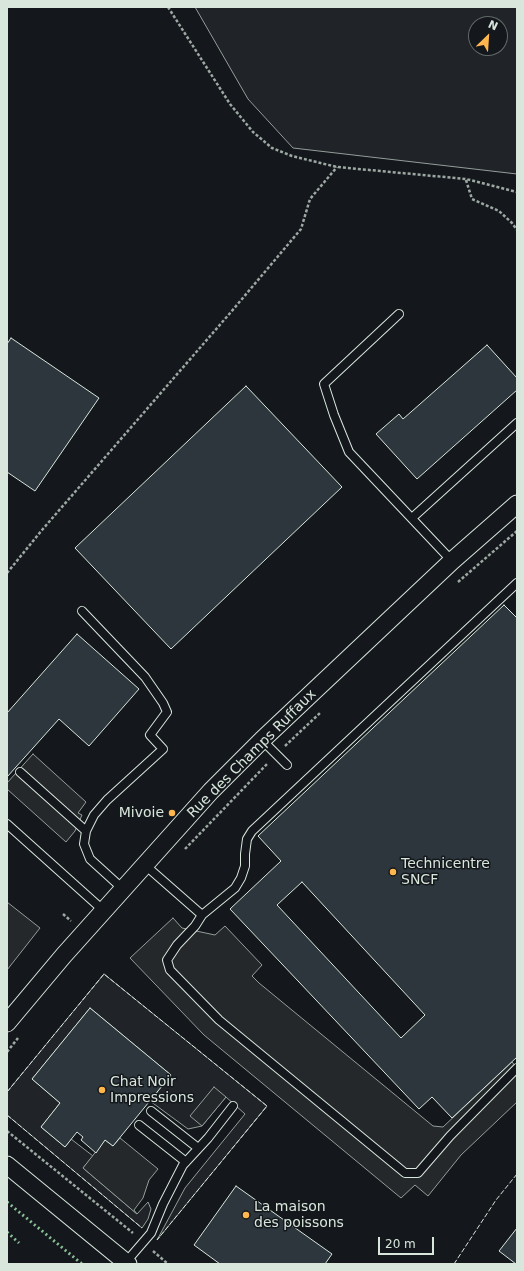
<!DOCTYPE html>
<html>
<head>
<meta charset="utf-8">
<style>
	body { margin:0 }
	#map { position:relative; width:524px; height:1271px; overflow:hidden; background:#14181c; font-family:"DejaVu Sans",sans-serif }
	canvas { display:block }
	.frame { position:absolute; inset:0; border:8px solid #d8e6dc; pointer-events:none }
	.north { position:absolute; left:468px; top:16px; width:40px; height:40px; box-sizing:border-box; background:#14181c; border:1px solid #626a69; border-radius:50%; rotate:25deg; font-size:11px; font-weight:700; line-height:16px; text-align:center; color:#d8e6dc }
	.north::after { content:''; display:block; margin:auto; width:14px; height:18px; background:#ffb74d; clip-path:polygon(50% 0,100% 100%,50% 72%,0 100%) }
	.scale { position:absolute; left:378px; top:1237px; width:56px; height:18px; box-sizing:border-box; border:2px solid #d8e6dc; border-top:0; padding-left:5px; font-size:12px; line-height:14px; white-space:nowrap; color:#d8e6dc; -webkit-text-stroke:3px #14181c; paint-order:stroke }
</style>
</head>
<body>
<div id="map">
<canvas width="524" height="1271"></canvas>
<div class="frame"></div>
<div class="north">N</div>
<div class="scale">20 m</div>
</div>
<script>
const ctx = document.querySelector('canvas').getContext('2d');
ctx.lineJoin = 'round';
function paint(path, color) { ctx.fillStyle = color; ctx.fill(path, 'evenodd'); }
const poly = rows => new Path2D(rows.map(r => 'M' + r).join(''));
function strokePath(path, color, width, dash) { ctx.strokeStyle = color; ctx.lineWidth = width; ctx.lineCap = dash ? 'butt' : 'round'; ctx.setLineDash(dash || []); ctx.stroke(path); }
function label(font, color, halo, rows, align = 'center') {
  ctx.font = font + ' "DejaVu Sans",sans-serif'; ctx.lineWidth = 3; ctx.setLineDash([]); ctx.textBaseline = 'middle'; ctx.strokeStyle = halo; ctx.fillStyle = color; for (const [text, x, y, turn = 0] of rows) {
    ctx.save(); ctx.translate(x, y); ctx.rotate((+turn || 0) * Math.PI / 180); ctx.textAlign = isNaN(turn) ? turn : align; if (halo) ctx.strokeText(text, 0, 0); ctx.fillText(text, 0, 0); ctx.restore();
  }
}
const green = poly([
	[195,7,517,7,517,174,293,148,248,99,195,7],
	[476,24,500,24,500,48,476,48,476,24],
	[104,974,267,1106,157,1240,185,1188,245,1114,226,1097,202,1126,188,1129,150,1101,171,1075,90,1008,32,1079,60,1103,41,1127,65,1147,71,1139,93,1156,83,1168,137,1214,148,1202,151,1209,148,1219,142,1228,7,1115,7,1092,104,974]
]);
paint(green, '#202428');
strokePath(green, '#939e99', 1);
const parking = poly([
	[33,754,86,802,78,813,82,815,75,831,66,842,7,789,7,783,33,754],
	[7,902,40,928,7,970,7,902],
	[173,918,182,928,215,935,225,926,262,965,252,976,259,983,433,1126,443,1127,512,1062,517,1068,517,1102,461,1155,428,1196,415,1185,401,1198,204,1035,130,958,173,918],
	[214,1087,226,1097,202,1126,190,1116,214,1087],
	[120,1138,158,1169,149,1180,143,1198,134,1210,137,1214,83,1168,105,1140,113,1146,120,1138]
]);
paint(parking, '#24282b');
strokePath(parking, '#939e99', 1);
const building = poly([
	[11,338,99,398,35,491,7,472,7,344,11,338],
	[487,345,517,378,517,390,417,479,376,434,399,414,403,419,487,345],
	[246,386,342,487,171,649,75,548,246,386],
	[504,605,517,618,517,1057,452,1118,432,1097,419,1109,230,909,281,861,258,836,504,605],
	[302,882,425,1015,401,1038,277,905,302,882],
	[77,634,139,689,89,746,59,719,7,777,7,713,77,634],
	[90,1008,171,1075,113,1146,105,1140,96,1153,81,1140,83,1137,77,1132,65,1147,41,1127,60,1103,32,1079,90,1008],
	[236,1186,332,1254,325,1264,220,1264,194,1245,236,1186],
	[517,1228,517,1264,516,1264,499,1251,517,1228]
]);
paint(building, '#2c363c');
strokePath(building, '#d8e6dc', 1);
const service = poly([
	[399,314,324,384,334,415,349,452,452,561],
	[412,518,517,423],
	[517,583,252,831,247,839,245,854,245,866,241,878,235,888,202,915,195,926,177,945,167,960,170,970,219,1020,405,1173,418,1173,450,1136,517,1068],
	[82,611,145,677,163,703,167,712,150,735,163,749,107,800,94,815,86,831,84,844,90,859,123,889],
	[262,740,287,765],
	[20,772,86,831],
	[7,824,104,911],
	[145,865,202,915],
	[151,1111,198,1148],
	[139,1125,186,1162],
	[126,1262,151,1233,163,1204,183,1165,208,1138,233,1106]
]);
const minor = poly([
	[7,1023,64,955,211,791,262,740,452,561,517,504],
	[7,1165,128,1264]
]);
strokePath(service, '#d8e6dc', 10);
strokePath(minor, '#d8e6dc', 19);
strokePath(poly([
	[168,7,230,104,253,132,272,148,292,156,337,167,466,179,517,192],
	[466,180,472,199,499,211,512,223,517,230],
	[7,573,42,530,231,312,301,229,310,199,337,167],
	[458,582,517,531],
	[285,746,321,712],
	[185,849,268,763],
	[63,914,71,921],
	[7,1052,18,1038],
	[7,1131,133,1233],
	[153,1251,168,1264]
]), '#9da8a2', 2.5, [3, 2]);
strokePath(service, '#14181c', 8);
strokePath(minor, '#14181c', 17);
strokePath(poly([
	[7,1202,82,1264],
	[7,1232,19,1243]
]), '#8ac095', 3, [2, 3]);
strokePath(poly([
	[7,1092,104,974,267,1106,157,1240],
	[7,1115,142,1228],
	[454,1264,496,1200,517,1174]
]), '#d8e6dc', 1, [5, 2]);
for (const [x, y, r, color] of [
	[172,813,4,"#ffb74d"],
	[393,872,4,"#ffb74d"],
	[102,1090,4,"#ffb74d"],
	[246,1215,4,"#ffb74d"]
]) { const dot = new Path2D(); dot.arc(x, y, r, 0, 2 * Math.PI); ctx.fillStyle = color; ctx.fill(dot); strokePath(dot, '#14181c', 1.5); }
label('14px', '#d8e6dc', '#14181c', [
	["Rue des Champs Ruffaux",252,754,-45]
]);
label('14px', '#d8e6dc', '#14181c', [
	["Mivoie",164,813,"right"],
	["Technicentre",401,864],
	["SNCF",401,880],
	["Chat Noir",110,1082],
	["Impressions",110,1098],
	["La maison",254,1207],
	["des poissons",254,1223]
], 'left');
</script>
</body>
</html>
